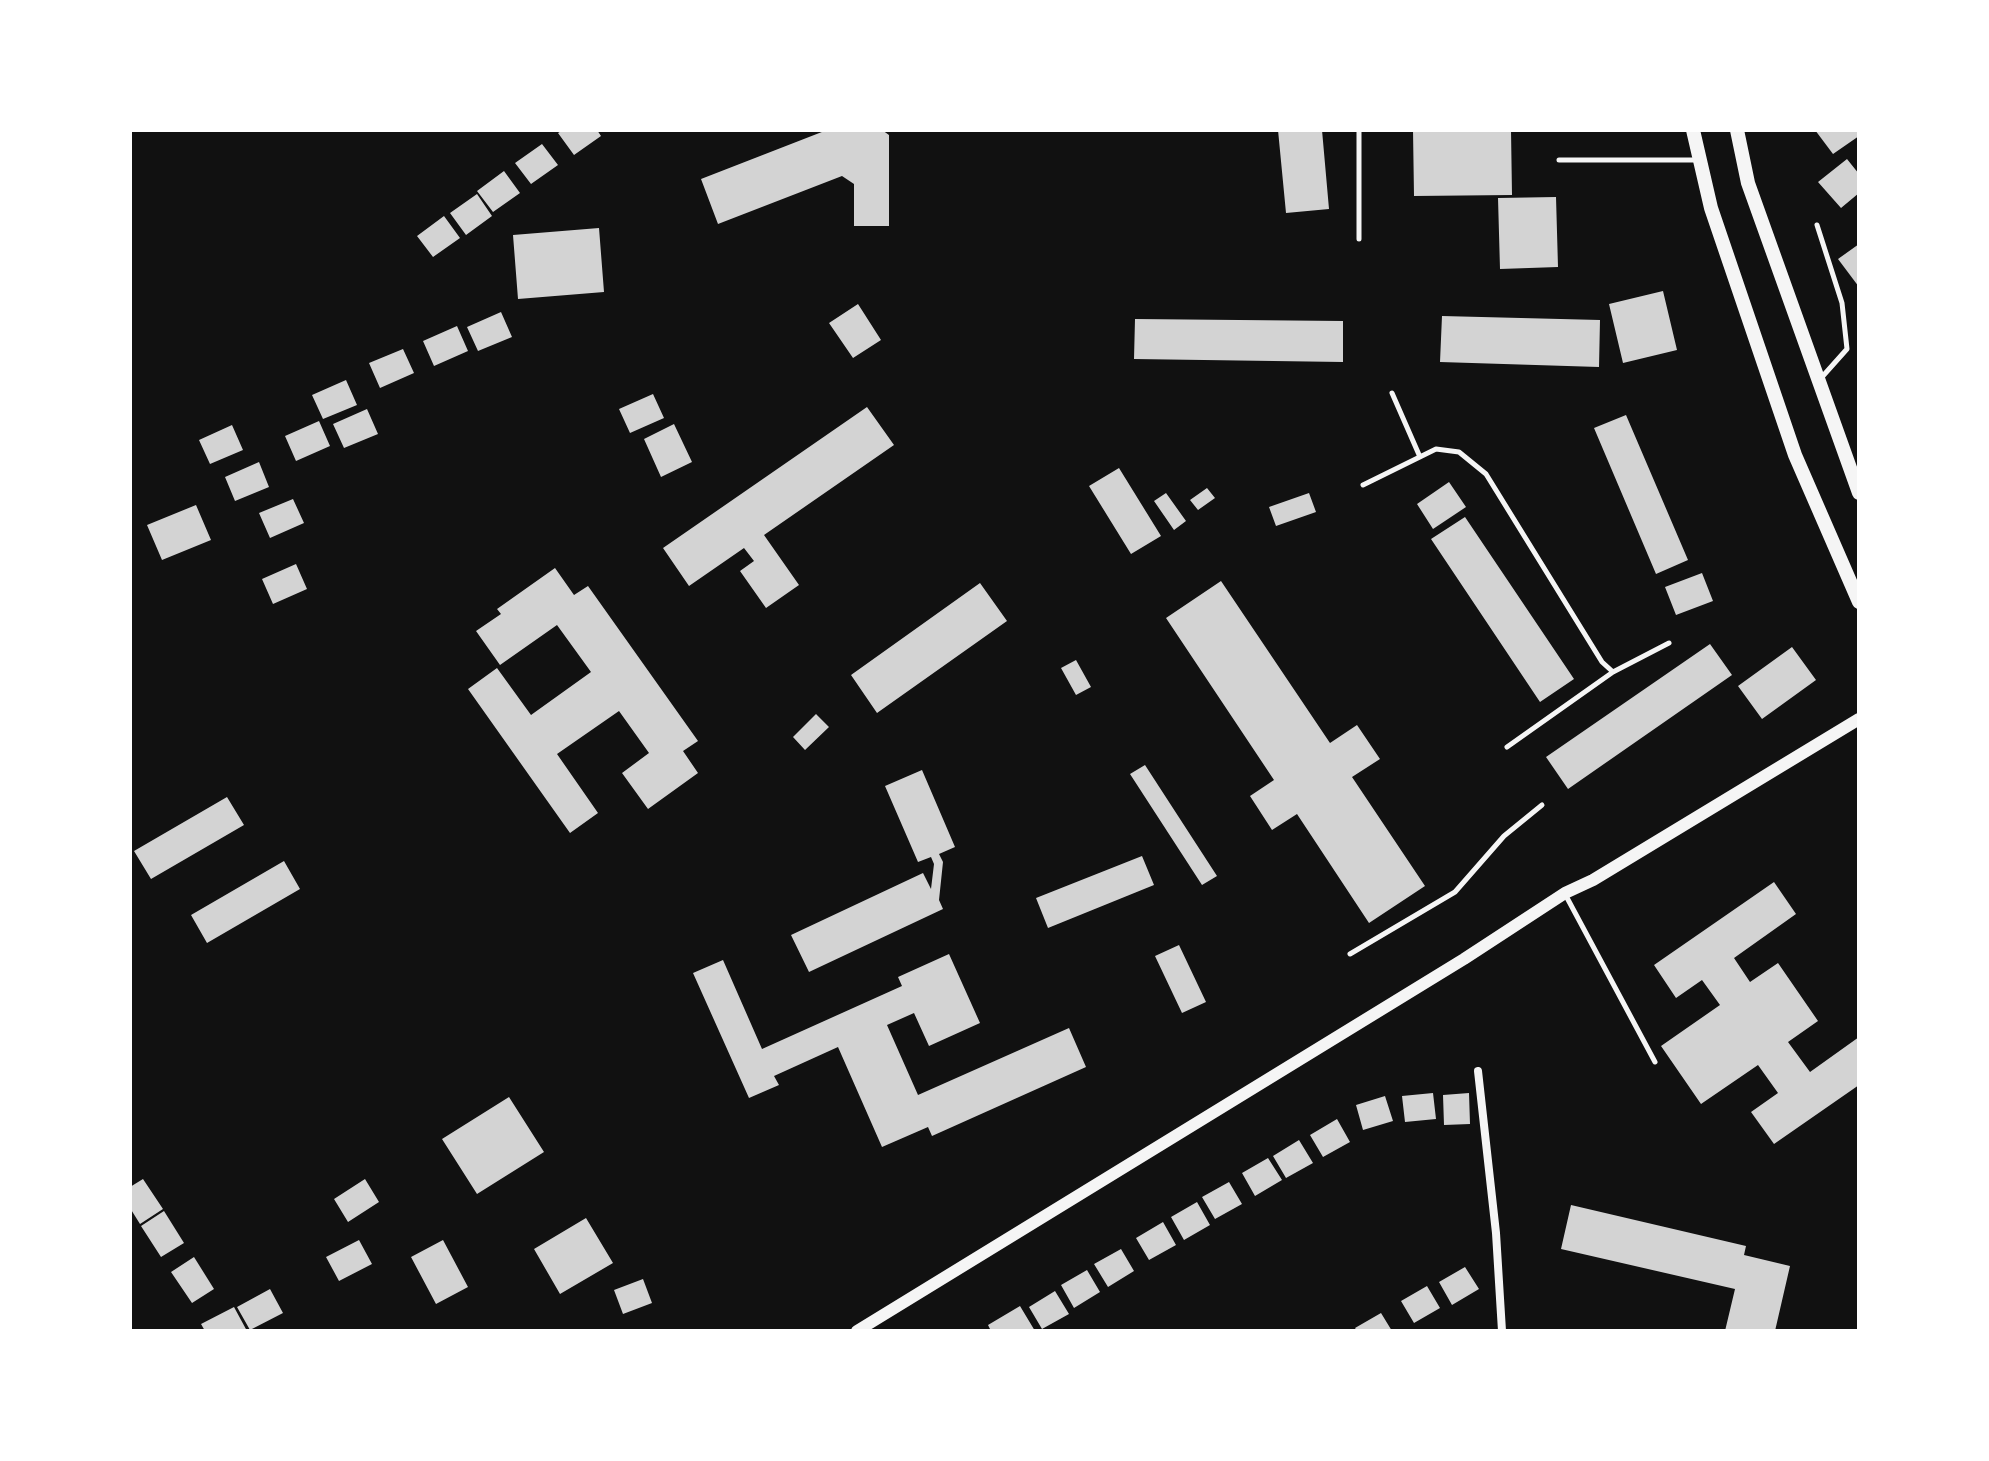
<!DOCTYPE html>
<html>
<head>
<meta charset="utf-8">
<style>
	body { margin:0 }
	#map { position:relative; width:1989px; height:1461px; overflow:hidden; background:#111; font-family:Commissioner,sans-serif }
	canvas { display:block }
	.frame { position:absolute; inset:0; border:132px solid #fff; pointer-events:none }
</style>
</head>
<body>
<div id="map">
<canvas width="1989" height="1461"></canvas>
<div class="frame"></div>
</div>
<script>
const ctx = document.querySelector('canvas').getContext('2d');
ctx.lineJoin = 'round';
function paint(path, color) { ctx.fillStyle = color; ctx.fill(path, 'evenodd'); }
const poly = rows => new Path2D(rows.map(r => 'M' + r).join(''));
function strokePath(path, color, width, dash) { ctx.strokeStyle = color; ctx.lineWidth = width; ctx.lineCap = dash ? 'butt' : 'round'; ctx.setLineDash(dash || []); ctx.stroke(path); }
paint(poly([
	[563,130,597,130,601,136,574,155,558,133],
	[827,130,882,130,889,135,889,226,854,226,854,184,842,176,718,224,701,179],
	[1278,130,1322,130,1329,209,1286,213],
	[1413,130,1511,130,1512,195,1414,196],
	[1815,130,1859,130,1859,136,1833,154],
	[542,144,558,165,531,184,515,163],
	[1847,159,1859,174,1859,193,1841,208,1818,182],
	[504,171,520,193,493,212,477,191],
	[477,194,492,216,466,235,450,213],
	[1556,197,1558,267,1500,269,1498,198],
	[444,216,460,238,433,257,417,236],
	[599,228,604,292,518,299,513,235],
	[1859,244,1859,287,1838,259],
	[1663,291,1677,350,1623,363,1609,304],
	[858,304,881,340,853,358,829,323],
	[501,312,512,337,478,351,467,327],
	[1442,316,1600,320,1599,367,1440,362],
	[1135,319,1343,321,1343,362,1134,359],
	[457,326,468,351,434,366,423,341],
	[403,349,414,373,380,388,369,363],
	[346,380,357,405,323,419,312,395],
	[653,394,664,418,630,433,619,409],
	[867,407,894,445,764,535,799,585,766,608,740,571,754,561,744,548,689,586,663,548],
	[367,409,378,434,344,448,333,424],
	[1626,415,1688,560,1656,574,1594,428],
	[319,421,330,446,296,461,285,436],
	[674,424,692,462,661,477,644,439],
	[232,425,243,450,210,464,199,440],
	[259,462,269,487,235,501,225,477],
	[1119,468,1161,536,1131,554,1089,486],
	[1449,482,1466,507,1433,529,1417,504],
	[1207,488,1215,498,1198,510,1190,500],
	[1166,493,1186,521,1174,530,1154,501],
	[1309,493,1316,512,1276,526,1269,507],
	[293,499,304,523,270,538,259,513],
	[196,505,211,540,162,560,147,525],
	[1465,517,1574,679,1540,702,1431,539],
	[296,564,307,589,273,604,262,579],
	[555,568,574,595,588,586,698,741,683,751,698,773,648,809,622,773,649,753,619,711,557,754,598,813,570,833,468,689,497,668,531,715,591,672,557,625,500,665,476,631,501,614,497,609],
	[1702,573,1713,601,1676,615,1665,587],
	[1221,581,1330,743,1357,725,1380,759,1352,777,1425,886,1369,923,1297,814,1272,830,1250,796,1274,780,1166,618],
	[980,583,1007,621,877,713,851,675],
	[1710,644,1732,675,1568,789,1546,757],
	[1792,647,1816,680,1762,719,1738,686],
	[1076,660,1091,687,1076,695,1061,668],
	[816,714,829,727,805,750,793,737],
	[1145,765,1217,876,1202,885,1130,774],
	[922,770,955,847,939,854,943,862,939,900,943,909,809,972,791,935,923,873,931,889,934,864,931,857,918,862,885,786],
	[227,797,244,825,151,879,134,851],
	[1142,856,1154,885,1048,928,1036,898],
	[284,861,300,889,207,943,191,915],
	[1774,882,1796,914,1734,958,1750,982,1778,963,1818,1021,1788,1042,1810,1072,1859,1037,1859,1085,1774,1144,1751,1112,1778,1093,1758,1065,1701,1104,1661,1046,1720,1005,1702,980,1676,998,1654,965],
	[1179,945,1206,1002,1182,1013,1155,956],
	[949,954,980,1023,929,1046,914,1013,887,1025,918,1095,1069,1028,1086,1067,932,1136,928,1127,882,1147,838,1047,774,1076,779,1085,749,1098,693,973,723,960,762,1049,902,986,898,977],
	[1433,1093,1436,1119,1405,1122,1402,1096],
	[1469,1093,1470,1124,1444,1125,1443,1095],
	[1385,1096,1393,1121,1363,1130,1356,1105],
	[509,1097,544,1152,477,1194,442,1139],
	[1337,1119,1350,1142,1323,1157,1310,1135],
	[1299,1140,1313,1163,1286,1178,1273,1156],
	[1268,1158,1282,1180,1255,1196,1242,1173],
	[143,1179,163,1209,140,1224,130,1208,130,1187],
	[365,1179,379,1202,348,1222,334,1199],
	[1229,1182,1242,1204,1215,1219,1202,1197],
	[1197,1202,1210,1225,1184,1240,1171,1217],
	[1571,1205,1746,1246,1744,1255,1790,1266,1775,1331,1725,1331,1735,1289,1561,1249],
	[164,1211,184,1243,161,1257,141,1226],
	[586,1218,613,1263,560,1294,534,1249],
	[1163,1222,1176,1245,1149,1260,1136,1238],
	[359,1240,372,1264,339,1281,326,1257],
	[443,1240,468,1287,436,1304,411,1257],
	[1121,1249,1134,1271,1108,1287,1094,1264],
	[194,1257,214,1289,192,1303,171,1272],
	[1465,1267,1479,1289,1452,1305,1439,1282],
	[1087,1270,1100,1292,1074,1308,1061,1285],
	[643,1279,652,1303,623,1314,614,1290],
	[1427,1286,1440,1308,1414,1323,1401,1301],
	[270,1289,283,1313,250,1330,237,1307],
	[1055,1291,1069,1314,1042,1329,1029,1307],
	[1020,1306,1035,1331,991,1331,988,1325],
	[234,1307,247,1331,205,1331,201,1324],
	[1381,1313,1392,1331,1357,1331,1355,1328]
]), '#d3d3d3');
strokePath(poly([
	[1359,130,1359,239],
	[1559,160,1698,160],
	[1817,225,1842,303,1847,349,1822,377],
	[1392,393,1420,457],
	[1363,485,1436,449,1459,452,1486,474,1602,662,1613,672,1669,643],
	[1507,747,1613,672],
	[1565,894,1655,1062],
	[1350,954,1455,892,1504,836,1542,805]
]), '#f5f5f5', 5);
strokePath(poly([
	[1478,1071,1496,1233,1502,1331]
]), '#f5f5f5', 8);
strokePath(poly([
	[857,1331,1464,959,1565,893,1593,880,1859,719]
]), '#f5f5f5', 12);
strokePath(poly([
	[1693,130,1711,208,1795,455,1859,602],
	[1737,130,1748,183,1859,493]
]), '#f5f5f5', 14);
</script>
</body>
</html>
